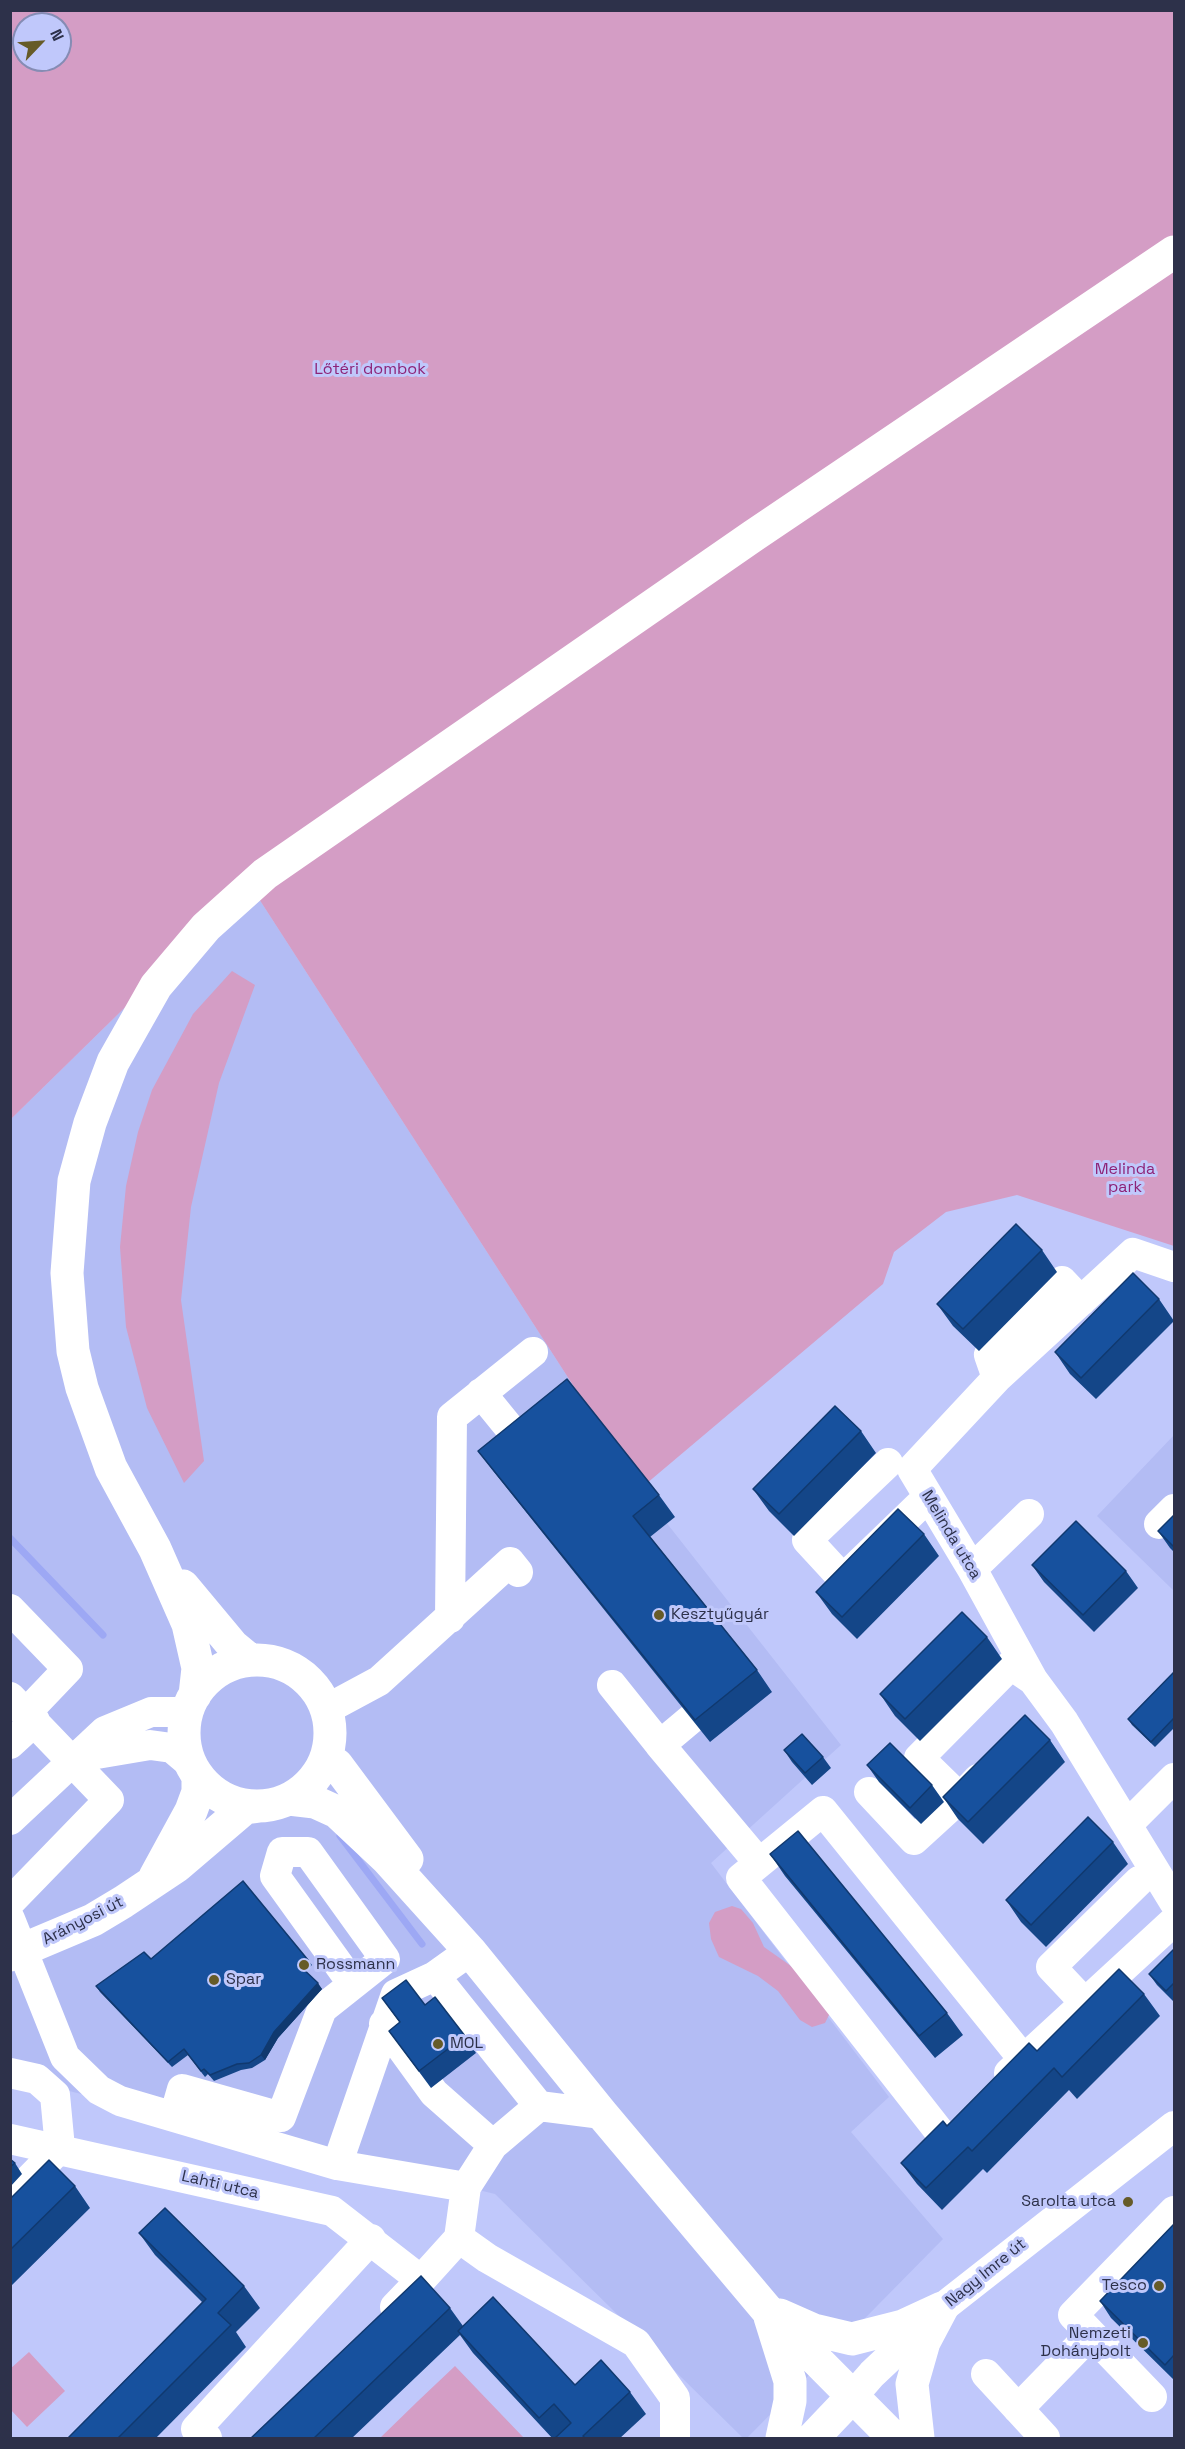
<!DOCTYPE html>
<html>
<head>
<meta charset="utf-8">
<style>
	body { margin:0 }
	#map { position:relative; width:1185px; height:2449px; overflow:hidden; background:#c0c8fb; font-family:"Space Grotesk",sans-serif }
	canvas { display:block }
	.frame { position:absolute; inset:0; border:12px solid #2d314a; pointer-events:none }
	.north { position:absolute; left:12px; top:12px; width:60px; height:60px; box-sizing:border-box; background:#c0c8fb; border:2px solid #858cb4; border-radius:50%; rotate:65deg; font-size:16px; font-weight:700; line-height:24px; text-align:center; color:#2d314a }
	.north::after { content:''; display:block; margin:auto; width:21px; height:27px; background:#665b28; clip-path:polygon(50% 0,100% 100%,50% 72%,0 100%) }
</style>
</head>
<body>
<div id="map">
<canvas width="1185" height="2449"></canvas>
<div class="frame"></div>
<div class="north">N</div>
</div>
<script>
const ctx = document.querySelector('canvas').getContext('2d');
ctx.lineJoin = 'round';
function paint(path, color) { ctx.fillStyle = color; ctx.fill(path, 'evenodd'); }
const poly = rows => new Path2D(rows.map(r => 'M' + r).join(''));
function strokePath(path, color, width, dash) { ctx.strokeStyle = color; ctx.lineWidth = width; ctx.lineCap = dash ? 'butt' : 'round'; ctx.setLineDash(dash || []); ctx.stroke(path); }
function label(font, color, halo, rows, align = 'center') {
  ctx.font = font + ' "Space Grotesk",sans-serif'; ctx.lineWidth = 6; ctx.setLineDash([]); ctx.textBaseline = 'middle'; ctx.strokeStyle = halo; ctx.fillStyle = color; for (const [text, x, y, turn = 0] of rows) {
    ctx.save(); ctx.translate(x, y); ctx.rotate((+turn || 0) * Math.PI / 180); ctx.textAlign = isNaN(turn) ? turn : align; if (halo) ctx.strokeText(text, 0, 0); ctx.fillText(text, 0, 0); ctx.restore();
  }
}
paint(poly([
	[250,885,640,1489,841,1745,711,1863,889,2097,851,2132,943,2239,747,2438,743,2438,495,2194,11,2077,11,1119],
	[1174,1435,1174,1591,1097,1516]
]), '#b3bcf4');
paint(poly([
	[11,11,1174,11,1174,1246,1017,1195,946,1212,894,1252,883,1284,640,1489,250,885,11,1119],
	[24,24,60,24,60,60,24,60],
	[232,971,255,985,219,1083,191,1207,181,1300,204,1461,184,1483,147,1408,126,1327,120,1247,126,1186,138,1132,152,1090,193,1014],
	[732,1906,741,1909,753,1923,764,1947,791,1966,831,2011,825,2023,812,2027,800,2020,778,1991,758,1976,719,1957,711,1939,709,1923,715,1912],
	[29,2352,65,2391,27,2427,11,2410,10,2369],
	[455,2366,524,2438,380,2438,418,2401]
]), '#d49dc5');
strokePath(poly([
	[10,1538,103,1635],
	[340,1836,422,1944]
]), '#9da8f4', 7);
strokePath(poly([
	[1174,1267,1133,1253,997,1378,912,1469,972,1569,1033,1680,1064,1722,1174,1902],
	[997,1378,989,1355,1062,1281,1081,1301],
	[481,1393,525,1447],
	[888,1463,807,1540,843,1579,928,1497],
	[1159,1524,1174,1509],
	[972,1569,1029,1514],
	[10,1609,68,1669,26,1713],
	[450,1618,452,1417,533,1352],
	[612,1685,660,1745],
	[10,1697,109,1800,10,1902],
	[327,1709,379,1681,510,1562,518,1572],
	[691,1719,660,1745,759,1863],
	[10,1744,35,1721],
	[73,1758,150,1745,172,1748,191,1764],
	[978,1779,960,1798,919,1758,1011,1665,1033,1680],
	[869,1792,914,1840,960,1798],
	[10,1820,105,1731,151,1712,187,1712],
	[1127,1825,1174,1778],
	[10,1919,65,2057,99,2090,120,2101,337,2165,466,2187],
	[435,1976,539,2106,602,2114],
	[1085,2003,1051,1967,1139,1881],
	[384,2024,434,2093,493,2145],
	[10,2073,37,2079,55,2095,60,2148,10,2199],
	[1009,2073,1174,1921],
	[174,2117,182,2089,281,2117,322,2009,385,1959,308,1852,282,1852,275,1876,352,1983],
	[942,2135,741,1878,823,1811,1024,2060],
	[10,2139,332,2211,421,2280,395,2307],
	[337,2165,396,1994,435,1976,470,1951],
	[459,2238,487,2258,636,2343,675,2398,675,2438],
	[421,2280,459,2238,466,2187,493,2145,539,2106],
	[986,2374,1045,2438],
	[852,2397,872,2374,942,2308,1174,2126],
	[1152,2397,1073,2315,1174,2211],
	[1018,2409,1091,2334],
	[207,2438,196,2429,371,2239]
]), '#fff', 30);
strokePath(poly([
	[183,1586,233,1646,250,1660],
	'184 1733a73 73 0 1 1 146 0a73 73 0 1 1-146 0Z',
	[195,1695,198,1668,188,1624,155,1549,111,1468,82,1388,73,1351,67,1273,74,1181,90,1123,113,1062,156,986,206,927,265,874,753,536,1174,252],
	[327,1758,337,1765,407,1859],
	[289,1799,315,1802,337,1812,387,1859,470,1951,602,2114,767,2310,894,2438],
	[155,1877,191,1811,198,1792,198,1776],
	[10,1955,93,1920,123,1902,177,1866,245,1808,261,1806],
	[780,2315,814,2330,852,2339,903,2326,942,2308],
	[770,2317,790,2381,790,2401,782,2438],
	[813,2438,852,2397],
	[918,2438,912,2384,924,2342,942,2308]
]), '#fff', 33);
paint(poly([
	[1042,1250,1057,1272,979,1351,953,1326,937,1304],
	[1159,1299,1174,1321,1096,1399,1070,1374,1055,1352],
	[861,1431,876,1453,794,1536,769,1511,753,1489],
	[478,1451,659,1495,675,1517,650,1537,757,1670,772,1692,710,1742,494,1472],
	[1174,1515,1174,1552,1170,1548,1158,1531],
	[924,1534,939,1556,857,1639,832,1614,816,1592],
	[1032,1565,1126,1571,1138,1588,1094,1632,1044,1582],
	[987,1637,1002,1659,920,1741,895,1716,880,1694],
	[1174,1672,1174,1728,1155,1747,1132,1725,1128,1719],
	[1050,1740,1065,1762,983,1844,958,1819,943,1797],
	[784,1750,823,1757,831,1768,812,1785,792,1762],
	[867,1765,932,1785,944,1802,921,1824,879,1782],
	[1113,1842,1128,1864,1046,1947,1021,1922,1006,1900],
	[770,1854,947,2013,963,2035,935,2058,785,1876],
	[1174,1949,1174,2002,1157,1985,1149,1974],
	[151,1959,308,1960,312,1965,305,1971,322,1989,278,2038,265,2060,252,2068,241,2070,214,2081,208,2074,205,2077,188,2055,172,2067,100,1992,96,1986],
	[1144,1994,1160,2016,1077,2099,1069,2090,987,2173,983,2169,942,2210,917,2184,901,2163,1037,2051],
	[382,1998,425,2005,465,2036,476,2053,431,2088,389,2031,400,2023],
	[10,2159,15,2163,22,2174,10,2187],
	[75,2186,90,2208,10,2287,10,2199],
	[1174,2224,1174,2380,1111,2318,1100,2301],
	[139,2233,244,2286,260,2308,236,2332,246,2347,155,2439,67,2439,202,2302,155,2255],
	[450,2308,463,2326,575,2385,630,2392,646,2414,619,2439,553,2439,473,2353,460,2335,351,2439,250,2439]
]), '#144688');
paint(poly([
	[318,1983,322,1989,278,2038,265,2060,261,2055,274,2032]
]), '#10396f');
const building = poly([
	[1016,1224,1042,1250,963,1329,937,1304,1016,1224],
	[1133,1273,1159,1299,1081,1378,1055,1352,1133,1273],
	[567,1379,659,1495,633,1516,757,1670,695,1720,478,1451,567,1379],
	[835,1406,861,1431,779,1514,753,1489,835,1406],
	[898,1509,924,1534,842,1617,816,1592,898,1509],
	[1174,1515,1174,1547,1158,1531,1174,1515],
	[1076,1521,1126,1571,1083,1615,1032,1565,1076,1521],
	[962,1612,987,1637,905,1719,880,1694,962,1612],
	[1174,1672,1174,1718,1151,1742,1128,1719,1174,1672],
	[1025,1715,1050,1740,968,1822,943,1797,1025,1715],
	[802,1734,823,1757,805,1773,784,1750,802,1734],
	[890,1743,932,1785,910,1808,867,1765,890,1743],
	[1088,1817,1113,1842,1031,1925,1006,1900,1088,1817],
	[798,1831,947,2013,919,2036,770,1854,798,1831],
	[243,1881,308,1960,300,1966,318,1983,274,2032,261,2055,249,2063,237,2064,210,2075,204,2069,201,2071,184,2049,168,2062,96,1986,144,1952,151,1959,243,1881],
	[1174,1949,1174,1983,1166,1991,1149,1974,1174,1949],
	[1119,1969,1144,1994,1062,2077,1054,2068,972,2151,968,2147,926,2188,901,2163,943,2121,947,2126,1029,2043,1037,2051,1119,1969],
	[406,1980,425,2005,435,1997,465,2036,419,2071,389,2031,400,2022,382,1998,406,1980],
	[10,2159,15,2163,10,2167,10,2159],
	[49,2160,75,2186,10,2250,10,2199,49,2160],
	[165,2208,244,2286,218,2313,231,2325,117,2439,67,2439,206,2299,139,2233,165,2208],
	[1174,2224,1174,2355,1165,2365,1100,2301,1174,2224],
	[421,2276,450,2308,313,2439,250,2439,421,2276],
	[493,2297,575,2385,601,2360,630,2392,583,2436,586,2439,554,2439,571,2423,554,2404,539,2418,458,2331,493,2297]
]);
paint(building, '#17519e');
strokePath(building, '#10396f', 1.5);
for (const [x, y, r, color] of [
	[659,1615,6,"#665b28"],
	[304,1965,6,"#665b28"],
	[214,1980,6,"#665b28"],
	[438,2044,6,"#665b28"],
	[1128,2202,6,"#665b28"],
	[1159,2286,6,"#665b28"],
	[1143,2343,6,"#665b28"]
]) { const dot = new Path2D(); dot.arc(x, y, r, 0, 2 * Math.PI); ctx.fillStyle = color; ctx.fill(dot); strokePath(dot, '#c0c8fb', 2); }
label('16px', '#8d2378', '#c0c8fb', [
	["Lőtéri dombok",370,370],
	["Melinda",1125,1170],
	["park",1125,1188]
]);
label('16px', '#2d314a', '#c0c8fb', [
	["Melinda utca",951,1535,59],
	["Arányosi út",83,1921,-27],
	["Lahti utca",220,2185,13],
	["Nagy Imre út",986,2273,-39]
]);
label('16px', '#2d314a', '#c0c8fb', [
	["Kesztyűgyár",671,1615],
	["Rossmann",316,1965],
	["Spar",226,1980],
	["MOL",450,2044],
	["Sarolta utca",1116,2202,"right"],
	["Tesco",1147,2286,"right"],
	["Nemzeti",1131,2334,"right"],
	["Dohánybolt",1131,2352,"right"]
], 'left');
</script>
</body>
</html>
